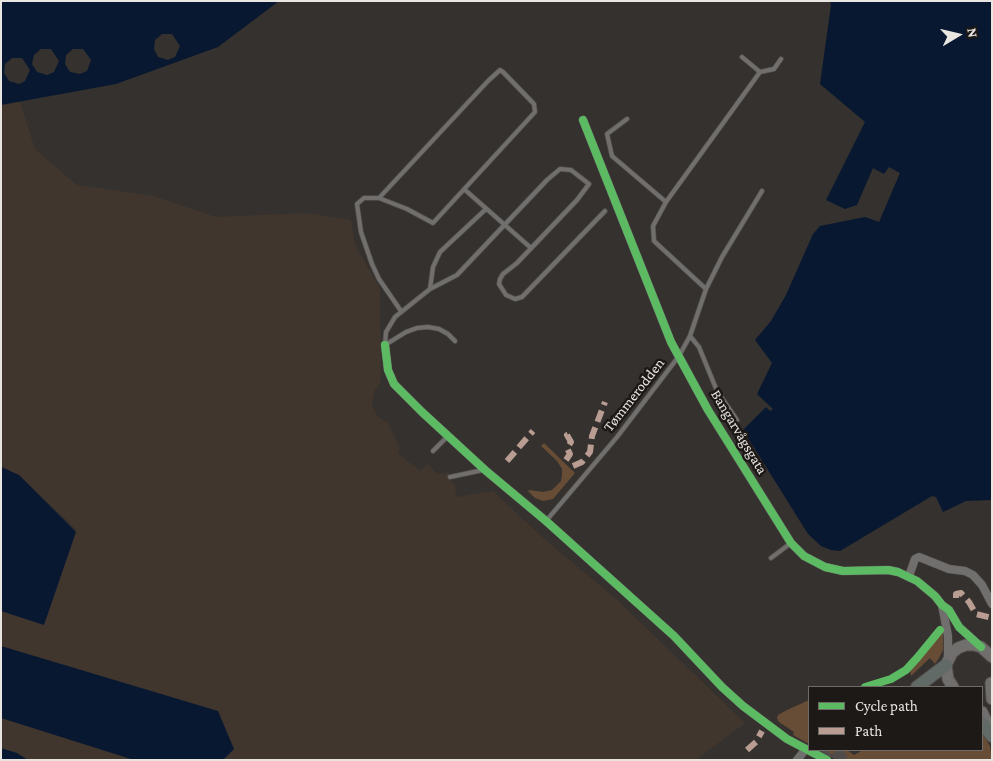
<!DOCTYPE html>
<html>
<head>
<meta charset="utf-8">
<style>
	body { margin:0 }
	#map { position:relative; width:993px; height:761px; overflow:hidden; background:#34312e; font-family:"Crimson Pro",serif }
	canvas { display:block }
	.frame { position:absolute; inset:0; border:2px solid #e9e5e1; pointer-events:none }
	.legend { position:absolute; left:808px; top:686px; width:175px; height:65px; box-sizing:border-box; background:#1c1917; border:1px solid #6e6b68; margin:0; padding:6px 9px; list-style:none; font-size:15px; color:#e9e5e1 }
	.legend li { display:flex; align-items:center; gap:10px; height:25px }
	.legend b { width:25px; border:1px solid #6e6b68 }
	.north { position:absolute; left:933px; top:10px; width:50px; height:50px; -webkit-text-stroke:4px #1c1917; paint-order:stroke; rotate:81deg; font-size:14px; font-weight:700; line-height:20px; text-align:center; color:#e9e5e1 }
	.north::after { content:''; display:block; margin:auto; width:18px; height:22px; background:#e9e5e1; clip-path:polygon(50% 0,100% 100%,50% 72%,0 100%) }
</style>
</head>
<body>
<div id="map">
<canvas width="993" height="761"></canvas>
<div class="frame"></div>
<ul class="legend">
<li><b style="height:6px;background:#5cba63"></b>Cycle path</li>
<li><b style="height:6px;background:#b99d93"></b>Path</li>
</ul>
<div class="north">N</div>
</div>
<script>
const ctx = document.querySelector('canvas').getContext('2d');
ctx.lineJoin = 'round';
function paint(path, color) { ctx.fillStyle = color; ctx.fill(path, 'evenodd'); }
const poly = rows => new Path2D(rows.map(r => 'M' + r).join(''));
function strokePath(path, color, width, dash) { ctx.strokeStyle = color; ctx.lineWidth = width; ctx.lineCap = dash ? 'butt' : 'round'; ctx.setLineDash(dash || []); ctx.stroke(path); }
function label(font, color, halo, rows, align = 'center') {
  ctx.font = font + ' "Crimson Pro",serif'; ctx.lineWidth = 5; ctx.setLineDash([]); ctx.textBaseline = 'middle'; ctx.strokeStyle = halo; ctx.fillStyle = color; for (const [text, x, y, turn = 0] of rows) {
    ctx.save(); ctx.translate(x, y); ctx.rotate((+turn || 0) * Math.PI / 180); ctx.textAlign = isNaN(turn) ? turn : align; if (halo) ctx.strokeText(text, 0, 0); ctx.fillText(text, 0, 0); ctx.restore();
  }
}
paint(poly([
	[20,102,35,149,77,185,154,196,216,217,305,213,351,220,355,245,380,288,381,382,375,390,372,404,377,416,388,423,400,448,398,454,421,471,427,464,438,474,449,472,451,483,454,483,457,497,493,491,541,536,616,599,745,723,696,760,1,760,1,609,41,622,76,529,22,478,1,465,1,104]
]), '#41362e');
paint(poly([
	[544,443,575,473,553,499,543,501,535,498,528,491,529,490,543,492,552,490,561,481,562,475,562,469,557,461,541,446],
	[943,632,943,650,939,658,935,664,930,658,911,676,910,670,935,639],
	[809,700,809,744,793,735,794,732,779,722,777,718,778,715,787,710],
	[982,732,990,746,992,760,844,760,821,750,847,750,854,755,863,750,982,750]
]), '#684d36');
paint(poly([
	[1,1,279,1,218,47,116,84,1,105],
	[162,34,172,34,180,46,175,57,168,60,158,57,154,49,155,40],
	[41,49,51,49,59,61,54,72,47,75,37,72,32,64,34,55],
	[73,49,83,49,91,60,87,71,80,74,70,72,65,64,66,55],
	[12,58,22,58,30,70,25,81,19,84,9,81,4,73,5,64],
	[830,1,992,1,992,500,966,501,943,512,936,497,932,496,840,551,831,550,821,546,808,534,743,430,766,407,770,411,773,409,757,394,772,363,755,340,771,321,786,295,813,234,820,226,865,217,879,222,900,173,889,167,884,174,873,168,857,205,845,209,826,200,865,122,820,84,831,5],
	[1,467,19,475,76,532,44,625,1,611],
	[1,646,218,711,234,749,223,760,134,760,1,718],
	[1,748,17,753,28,760,1,760]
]), '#081831');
strokePath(poly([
	[820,760,830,750],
	[835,760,845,750]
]), '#4f4c49', 12, [12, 6]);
const service = poly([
	[742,57,760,72],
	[627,119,607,134,612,156,666,202],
	[464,189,531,248],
	[379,198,488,81,500,70,503,72,534,104,535,112,433,223,407,209,379,198,364,198,357,204,361,232,372,264,379,279,401,311],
	[430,289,433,267,440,252,486,209],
	[706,289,654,241,653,226,666,202,760,72,774,69,781,59],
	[690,336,699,347,717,391,737,420],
	[385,345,386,332,395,317,430,289,457,275,547,180,560,169,571,170,589,184,577,200,517,263,503,274,500,279,499,284,506,295,515,299,522,297,605,211],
	[385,345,406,332,417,328,428,327,439,329,448,334,455,341],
	[433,451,448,436],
	[450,477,483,470],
	[546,521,617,437,679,356,690,336,706,289,722,257,762,191],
	[771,558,791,543]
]);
const minor = poly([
	[583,120,671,342,708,410,791,543,804,556,825,567,843,571,888,570,898,572,917,581,935,596,942,605,949,610,959,627,980,646],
	[385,345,388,370,394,384,422,412,485,470,546,521,674,636,722,687,743,706,787,739,827,760],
	[909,576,915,559,919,557,949,569,965,571,973,575,982,585,992,604],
	[942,605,948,636,948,660],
	[797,760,805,750]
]);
const secondary = poly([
	[991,683,992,699],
	[953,687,948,679,946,665,952,653,958,648,966,645,974,645,981,647,992,657],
	[982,712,991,731]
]);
const trunk = poly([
	[917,687,946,665],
	[982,723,992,736]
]);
strokePath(service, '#514e4b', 5.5);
strokePath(minor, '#514e4b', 9);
strokePath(secondary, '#514e4b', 13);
strokePath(trunk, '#514e4b', 14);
strokePath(service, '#716f6d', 4);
strokePath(minor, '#716f6d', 8);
strokePath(secondary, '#716f6d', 11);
strokePath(trunk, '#626a68', 12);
strokePath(poly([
	[566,460,570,454,567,448,571,442,567,435,573,433],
	[507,461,533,431],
	[573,466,582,462,590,452,592,436,605,402],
	[956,598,956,594,961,593,969,602,976,614,992,618],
	[747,750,756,742,762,731]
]), '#b99d93', 6, [12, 6]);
strokePath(poly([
	[583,120,671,342,708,410,791,543,804,556,825,567,843,571,888,570,898,572,917,581,935,596,942,605,949,610,959,627,981,647],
	[385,345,388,370,394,384,422,412,485,470,546,521,674,636,722,687,743,706,787,739,827,760],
	[865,687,891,679,906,670,917,658,940,630]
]), '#5cba63', 8);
label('15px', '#e9e5e1', '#1c1917', [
	["Tømmerodden",634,395,-52],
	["Bangarvågsgata",739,432,59]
]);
</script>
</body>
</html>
